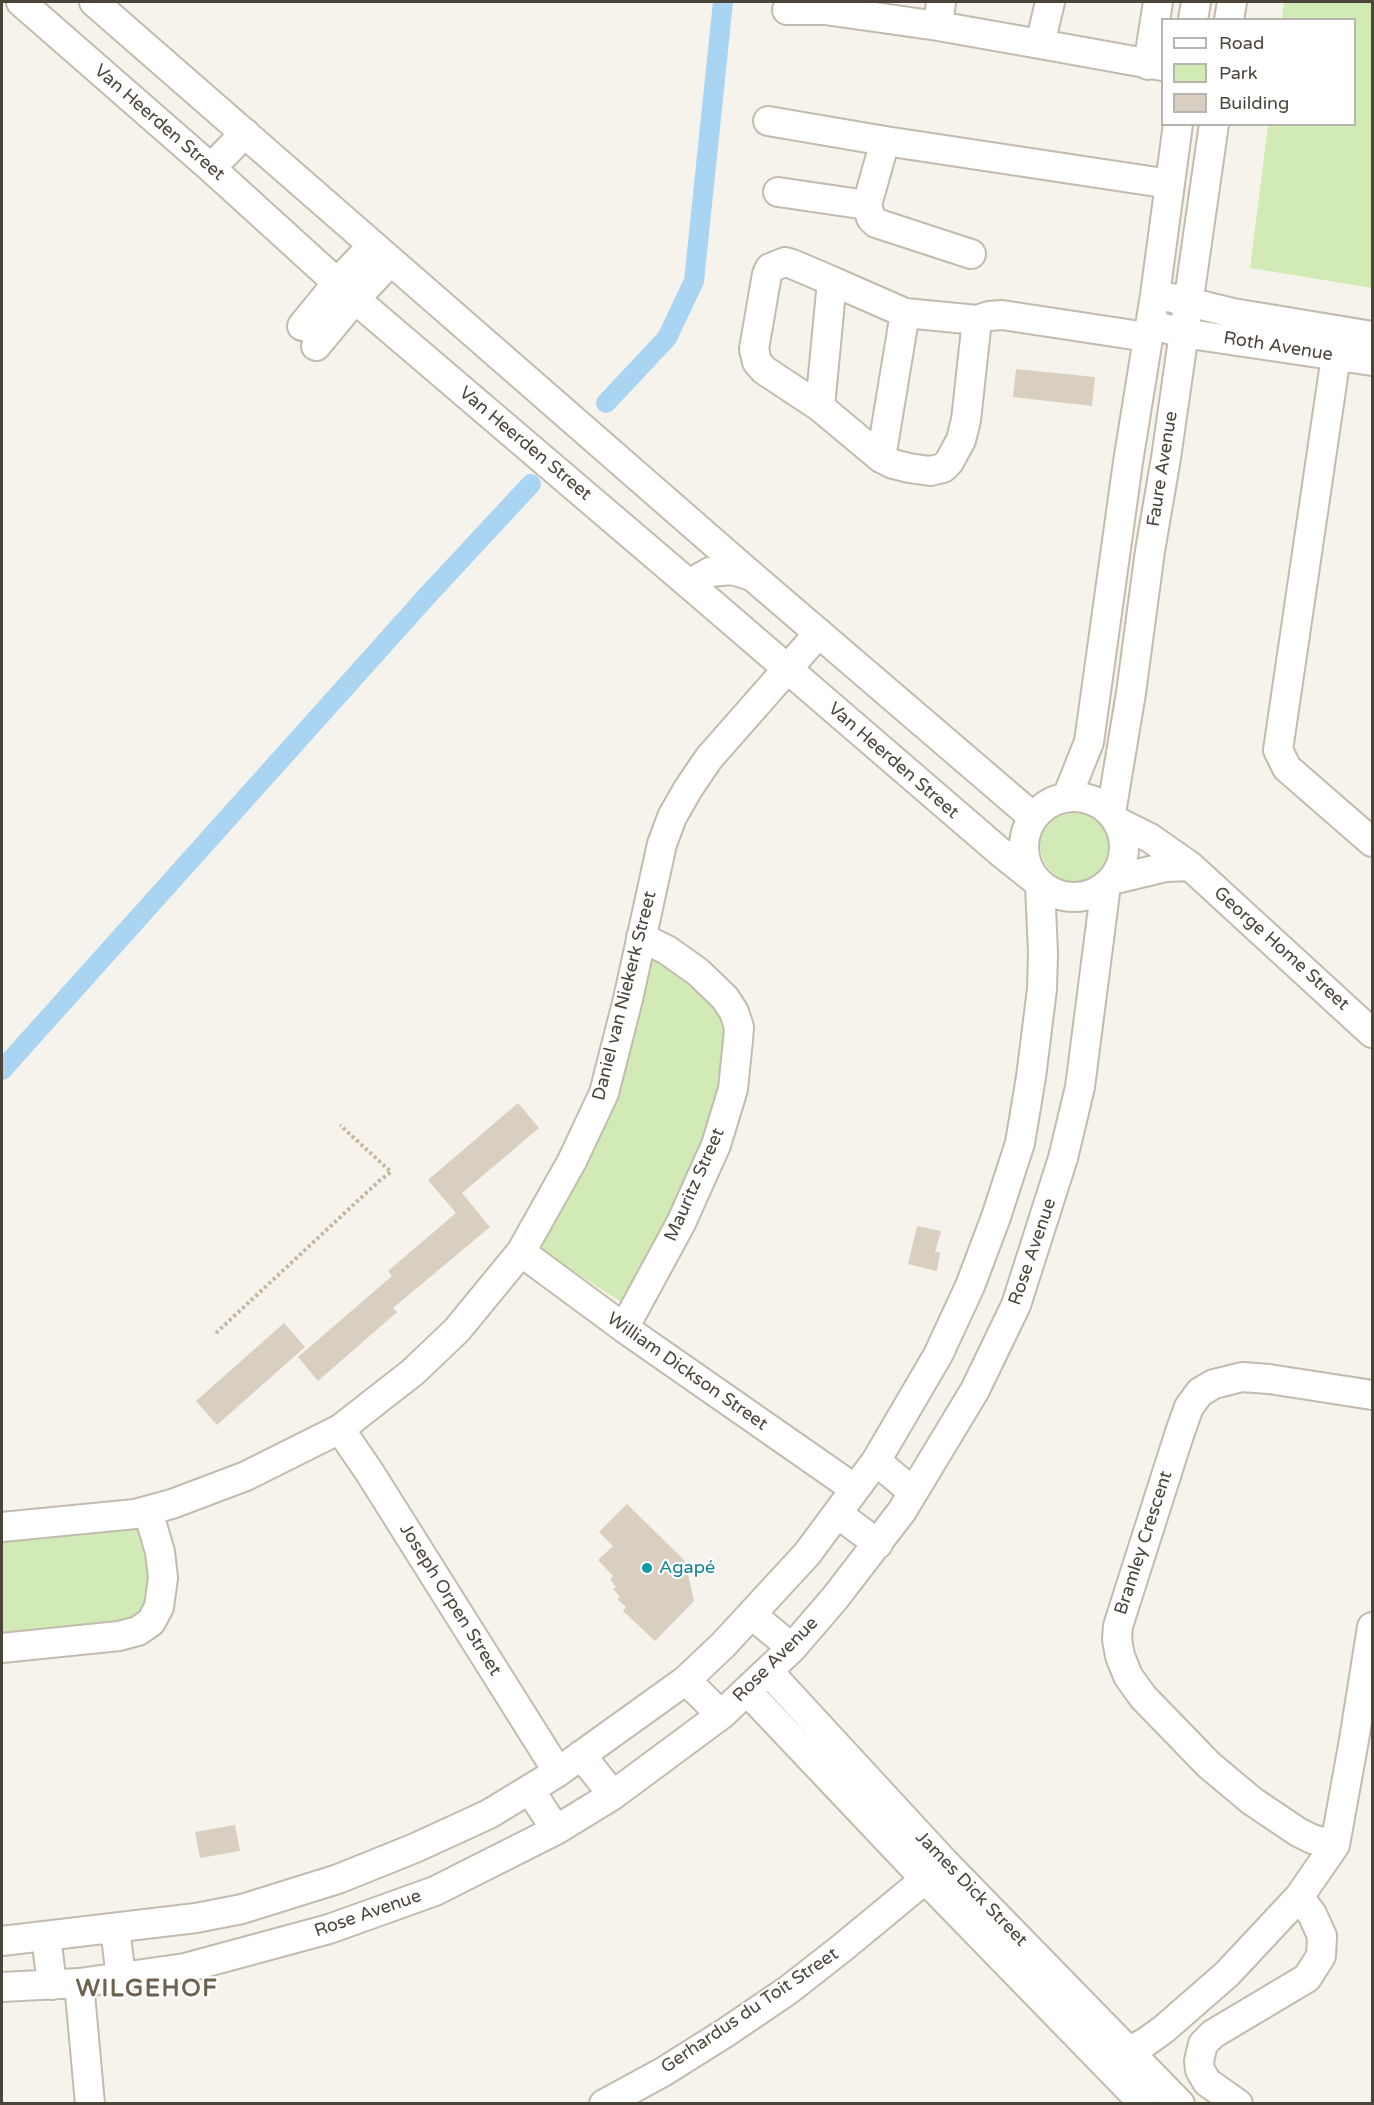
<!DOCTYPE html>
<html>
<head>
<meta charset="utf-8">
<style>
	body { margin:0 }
	#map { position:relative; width:1374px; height:2105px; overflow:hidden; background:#f6f3ec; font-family:"Varela Round",sans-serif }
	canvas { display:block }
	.frame { position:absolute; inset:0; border:3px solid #4b4439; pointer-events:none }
	.legend { position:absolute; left:1161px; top:18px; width:195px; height:108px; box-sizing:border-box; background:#fff; border:2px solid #b7b4b0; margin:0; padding:8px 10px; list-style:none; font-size:18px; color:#4b4439 }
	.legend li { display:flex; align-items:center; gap:12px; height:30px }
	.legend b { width:30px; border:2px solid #b7b4b0 }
</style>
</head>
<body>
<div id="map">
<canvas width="1374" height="2105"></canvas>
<div class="frame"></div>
<ul class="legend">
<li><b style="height:8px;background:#fff"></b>Road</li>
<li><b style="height:16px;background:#d2eab5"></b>Park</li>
<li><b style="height:16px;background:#d8cfc1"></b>Building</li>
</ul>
</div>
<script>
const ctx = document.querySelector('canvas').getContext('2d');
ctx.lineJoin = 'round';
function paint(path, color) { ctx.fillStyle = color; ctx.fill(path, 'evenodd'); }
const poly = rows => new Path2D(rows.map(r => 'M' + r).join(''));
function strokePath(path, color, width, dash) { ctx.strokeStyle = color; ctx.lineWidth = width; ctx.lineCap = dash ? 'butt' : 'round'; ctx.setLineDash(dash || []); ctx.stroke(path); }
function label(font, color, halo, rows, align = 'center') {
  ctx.font = font + ' "Varela Round",sans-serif'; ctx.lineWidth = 4.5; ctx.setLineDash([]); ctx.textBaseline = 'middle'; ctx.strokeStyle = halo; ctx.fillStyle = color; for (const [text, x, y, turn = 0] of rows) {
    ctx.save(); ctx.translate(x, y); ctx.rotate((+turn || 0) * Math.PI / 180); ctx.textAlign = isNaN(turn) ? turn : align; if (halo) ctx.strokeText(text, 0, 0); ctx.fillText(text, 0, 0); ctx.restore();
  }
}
paint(poly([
	[1284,2,1372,2,1372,288,1250,268,1268,125,1354,124,1354,20,1282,19],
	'1040 844a39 39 0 1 1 78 0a39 39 0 1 1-78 0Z',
	[656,955,699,977,737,1035,682,1203,624,1304,539,1249,646,961],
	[143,1527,161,1581,131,1627,2,1636,2,1534]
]), '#d2eab5');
strokePath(poly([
	[606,403,667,338,694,281,723,2],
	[2,1070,427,596,531,484]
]), '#a9d4f2', 20);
paint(poly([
	[1016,369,1095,377,1092,406,1013,397],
	[518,1103,539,1128,462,1193,490,1227,393,1308,397,1312,318,1381,298,1357,392,1276,388,1271,456,1213,428,1180],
	[917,1226,941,1231,935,1252,940,1252,937,1271,908,1264],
	[284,1323,305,1347,217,1425,196,1401],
	[627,1504,685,1561,694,1601,655,1641,623,1611,626,1607,617,1599,620,1597,613,1589,616,1587,610,1579,613,1576,598,1560,613,1546,599,1532],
	[235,1825,240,1851,200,1858,195,1832]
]), '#d8cfc1');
const minor = poly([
	[21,2,211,168,355,299,689,584,999,851,1034,879],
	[94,2,752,576,1033,817],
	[826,2,825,10,938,26],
	[941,2,938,26,1040,44],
	[1050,2,1040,44,1162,66],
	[787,10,825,10],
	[1193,20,1196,2],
	[1229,20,1232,2],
	[1148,65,1158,2],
	[768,121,885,141,1170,184],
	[885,141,867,205,871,218,876,223,971,254],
	[211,168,245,133],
	[778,192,867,205],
	[1172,298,1233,313,1372,336],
	[977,320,966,420,961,440,949,462,943,468,930,471,909,468,893,464,881,458,905,313,977,320,989,316,1002,315,1147,337],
	[302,326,337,283,372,246],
	[1164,328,1183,333,1372,361],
	[316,346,355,299,390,262],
	[1336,356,1278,750,1287,768,1372,842],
	[820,407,764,370,757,362,754,349,767,274,770,268,785,262,792,264,832,281],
	[881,458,820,407,832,281,905,313],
	[689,584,710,572,732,570,752,576],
	'1024 847a50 50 0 1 1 100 0a50 50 0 1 1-100 0Z',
	[1067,797,1089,742,1128,462,1155,295,1178,124],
	[1111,813,1131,693,1150,551,1166,458,1214,124],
	[1118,822,1150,838,1190,866,1372,1033],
	[1112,880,1166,867,1190,866],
	[521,1252,624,1328,855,1489],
	[624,1328,681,1223,716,1145,733,1089,738,1040,739,1027,734,1012,725,998,698,972,667,950,641,937],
	[340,1429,370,1473,558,1772],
	[876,1461,913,1492],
	[838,1514,878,1544],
	[2,1527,135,1514,172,1504,246,1476,340,1429,413,1372,457,1330,521,1252,572,1161,604,1093,628,999,662,844,672,817,688,789,709,758,819,633],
	[752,1615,792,1648],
	[2,1648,119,1636,138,1631,151,1622,159,1607,163,1578,160,1552,148,1511],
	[768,1671,945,1863,1180,2104],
	[686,1680,721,1715],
	[747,1691,924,1878,1144,2104],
	[581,1755,613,1795],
	[530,1790,556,1830],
	[1335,1845,1312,1839,1298,1832,1252,1801,1209,1765,1143,1697,1128,1676,1120,1656,1117,1639,1118,1626,1180,1432,1189,1407,1200,1392,1214,1384,1242,1377,1269,1379,1372,1395],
	[115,1928,121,1978],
	[46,1936,52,1985],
	[2,1941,196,1918,242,1909,338,1879,415,1848,489,1814,558,1772,686,1680,723,1645,807,1554,876,1461,938,1355,970,1286,996,1217,1020,1143,1031,1077,1042,989,1043,953,1040,885],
	[79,1983,90,2104],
	[2,1987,79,1983,185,1968,329,1929,435,1891,556,1830,613,1795,721,1715,792,1648,835,1598,902,1511,975,1390,1016,1305,1063,1158,1080,1087,1106,885],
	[1112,2055,1129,2051,1146,2042,1164,2029,1227,1974,1299,1897,1335,1845,1354,1740,1372,1627],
	[604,2104,663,2072,725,2033,787,1991,842,1948,940,1867],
	[1238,2104,1207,2082,1200,2070,1199,2061,1203,2044,1213,2034,1307,1978,1321,1956,1322,1936,1312,1914,1299,1897]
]);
strokePath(minor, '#c2bbae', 32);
strokePath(poly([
	[216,1333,379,1181,391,1172,340,1125]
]), '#c4b79f', 4, [3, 3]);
strokePath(minor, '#fff', 28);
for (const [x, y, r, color] of [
	[647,1568,6,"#0f9aa8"]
]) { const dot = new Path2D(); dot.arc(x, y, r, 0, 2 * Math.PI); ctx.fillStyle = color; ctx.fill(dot); strokePath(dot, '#fff', 2); }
label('18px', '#4b4439', '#fff', [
	["Van Heerden Street",159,123,41],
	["Roth Avenue",1278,347,9],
	["Van Heerden Street",525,444,40],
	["Faure Avenue",1163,469,-81],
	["Van Heerden Street",893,761,41],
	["George Home Street",1281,949,42],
	["Daniel van Niekerk Street",625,996,-76],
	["Mauritz Street",695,1185,-66],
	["Rose Avenue",1033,1252,-71],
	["William Dickson Street",687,1372,35],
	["Bramley Crescent",1144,1543,-72],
	["Joseph Orpen Street",450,1600,58],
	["Rose Avenue",776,1660,-45],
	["James Dick Street",971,1889,46],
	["Rose Avenue",368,1914,-19],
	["Gerhardus du Toit Street",750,2011,-34]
]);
label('18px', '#0d838f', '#fff', [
	["Agapé",659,1568]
], 'left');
ctx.letterSpacing = '1.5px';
label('bold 24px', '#6e6250', '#fff', [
	["WILGEHOF",147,1990]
]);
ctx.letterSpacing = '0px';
</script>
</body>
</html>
